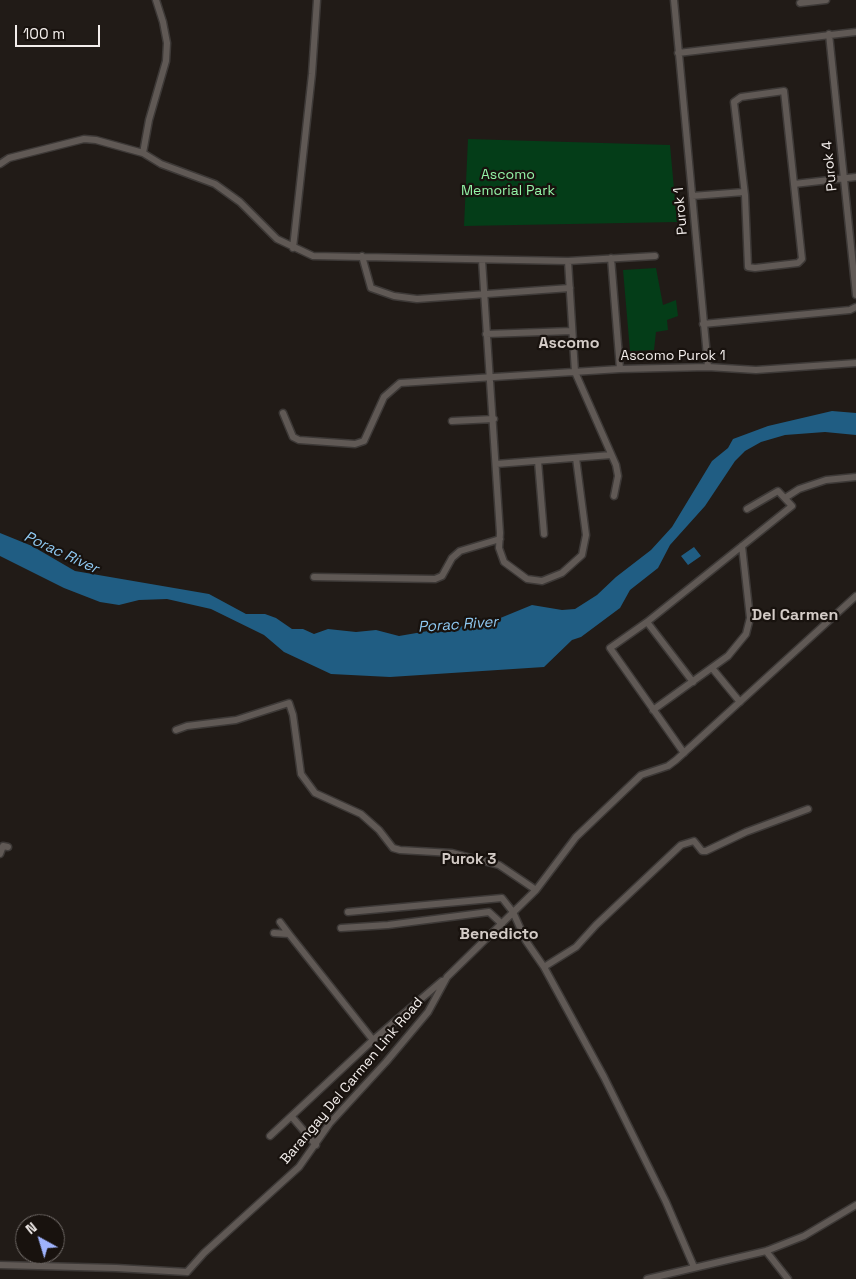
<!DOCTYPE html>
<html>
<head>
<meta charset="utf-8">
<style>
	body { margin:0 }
	#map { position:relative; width:856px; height:1279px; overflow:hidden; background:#211b17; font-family:"Space Grotesk",sans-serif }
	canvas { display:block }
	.north { position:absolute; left:15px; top:1214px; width:50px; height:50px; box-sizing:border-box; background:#18120e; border:1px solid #706a67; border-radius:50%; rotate:321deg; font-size:14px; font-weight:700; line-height:20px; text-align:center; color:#f3eeec }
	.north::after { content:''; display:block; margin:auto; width:18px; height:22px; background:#9fb3fd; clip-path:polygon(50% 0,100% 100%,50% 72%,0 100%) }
	.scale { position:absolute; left:15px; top:25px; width:85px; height:22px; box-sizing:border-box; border:2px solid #f3eeec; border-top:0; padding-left:6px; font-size:15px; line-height:18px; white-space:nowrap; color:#f3eeec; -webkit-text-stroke:4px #18120e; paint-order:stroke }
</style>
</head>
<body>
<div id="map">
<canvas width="856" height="1279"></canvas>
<div class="north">N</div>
<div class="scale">100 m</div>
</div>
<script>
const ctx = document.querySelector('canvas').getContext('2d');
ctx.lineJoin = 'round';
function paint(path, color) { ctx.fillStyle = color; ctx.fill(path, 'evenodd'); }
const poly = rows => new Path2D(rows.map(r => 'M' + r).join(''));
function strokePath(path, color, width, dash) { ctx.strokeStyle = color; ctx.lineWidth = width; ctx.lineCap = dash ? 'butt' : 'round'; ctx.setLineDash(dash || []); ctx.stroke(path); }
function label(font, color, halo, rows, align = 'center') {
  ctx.font = font + ' "Space Grotesk",sans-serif'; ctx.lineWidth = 4.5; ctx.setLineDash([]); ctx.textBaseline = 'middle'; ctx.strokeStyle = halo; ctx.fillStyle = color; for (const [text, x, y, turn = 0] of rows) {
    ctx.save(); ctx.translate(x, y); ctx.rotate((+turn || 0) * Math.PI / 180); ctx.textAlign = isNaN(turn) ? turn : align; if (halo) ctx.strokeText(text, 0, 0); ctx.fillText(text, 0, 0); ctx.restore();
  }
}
paint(poly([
	[468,139,670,145,677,222,464,226],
	[656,268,663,305,676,300,678,316,667,320,668,330,656,332,654,350,630,351,623,270]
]), '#043d18');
paint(poly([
	[832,411,856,413,856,435,825,432,785,435,761,442,745,451,735,461,705,506,670,545,658,568,630,590,620,608,581,637,572,640,544,667,390,677,331,674,284,652,264,635,211,609,167,599,139,600,119,605,100,602,64,588,0,556,0,533,32,546,75,571,209,594,246,614,265,614,276,618,292,629,303,629,314,634,328,629,356,632,376,630,399,636,428,631,445,632,463,626,493,621,532,605,562,610,575,609,597,595,616,577,651,550,672,527,712,461,728,448,733,439,768,426],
	[694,547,701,556,688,565,681,556]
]), '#205d83');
const minor = poly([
	[674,0,708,367],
	[800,3,826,0],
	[829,34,856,295],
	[678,53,856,32],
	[784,91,802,259,798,263,755,268,748,267,745,195,734,102,741,97,784,91],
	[143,153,149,120,166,61,167,43,163,22,156,0],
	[0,164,9,158,84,139,96,140,143,153,161,164,215,184,240,202,277,239,313,256,568,261,655,256],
	[794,184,856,177],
	[692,196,744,192],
	[293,248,312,74,317,0],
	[362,256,371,288,394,296,417,299,570,288],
	[611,258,620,369],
	[482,260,500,533,499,548,504,562,527,579,542,581,562,573,582,555,586,535,576,458],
	[568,261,575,372,616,465,618,476,614,496],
	[703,324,850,310,856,307],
	[486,334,572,331],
	[283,413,293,437,299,440,355,444,364,441,384,397,400,383,620,369,708,367,756,370,856,363],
	[452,421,494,419],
	[538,461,544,534],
	[496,464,611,455],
	[785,498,799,489,826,480,856,477],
	[314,577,435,579,442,576,452,558,460,551,500,539],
	[647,622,693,682],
	[712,668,740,702],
	[653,710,728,656,746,634,750,618,742,546],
	[176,730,187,726,236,720,289,703,293,715,301,774,315,793,361,814,379,830,393,848,400,850,452,853,499,865,536,890],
	[684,753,610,648,647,622,792,506,778,491,747,509],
	[0,854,3,846,8,847],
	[348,912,502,898,513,912,526,941,544,967,604,1077,666,1202,694,1267],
	[280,922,289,934],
	[341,928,388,925,489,912,502,924],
	[274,933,289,934,373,1040],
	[544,967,576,947,596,925,681,845,694,841,702,851,706,851,746,832,808,809],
	[292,1117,316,1145],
	[270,1136,373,1040,442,981],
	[766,1251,788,1279],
	[0,1265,116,1268,187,1272],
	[187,1272,204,1253,299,1167,330,1123,386,1062,428,1012,447,977,536,890,576,837,641,775,668,766,676,760,856,596],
	[647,1279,766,1251,804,1236,856,1205]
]);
strokePath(minor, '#3d3937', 9);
strokePath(minor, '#605955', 6);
label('14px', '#f3eeec', '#18120e', [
	["Purok 4",830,166,-96],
	["Purok 1",681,211,-95],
	["Ascomo Purok 1",673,356],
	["Barangay Del Carmen Link Road",352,1081,-50]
]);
label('14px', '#94f4a7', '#18120e', [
	["Ascomo",508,175],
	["Memorial Park",508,191]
]);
label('italic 15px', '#8fc9f2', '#18120e', [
	["Porac River",61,553,25],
	["Porac River",458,625,-4]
]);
label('bold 15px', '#d3cbc6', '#18120e', [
	["Purok 3",469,860]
]);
label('bold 16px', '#d3cbc6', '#18120e', [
	["Ascomo",569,344],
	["Del Carmen",795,616],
	["Benedicto",499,935]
]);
</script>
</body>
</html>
